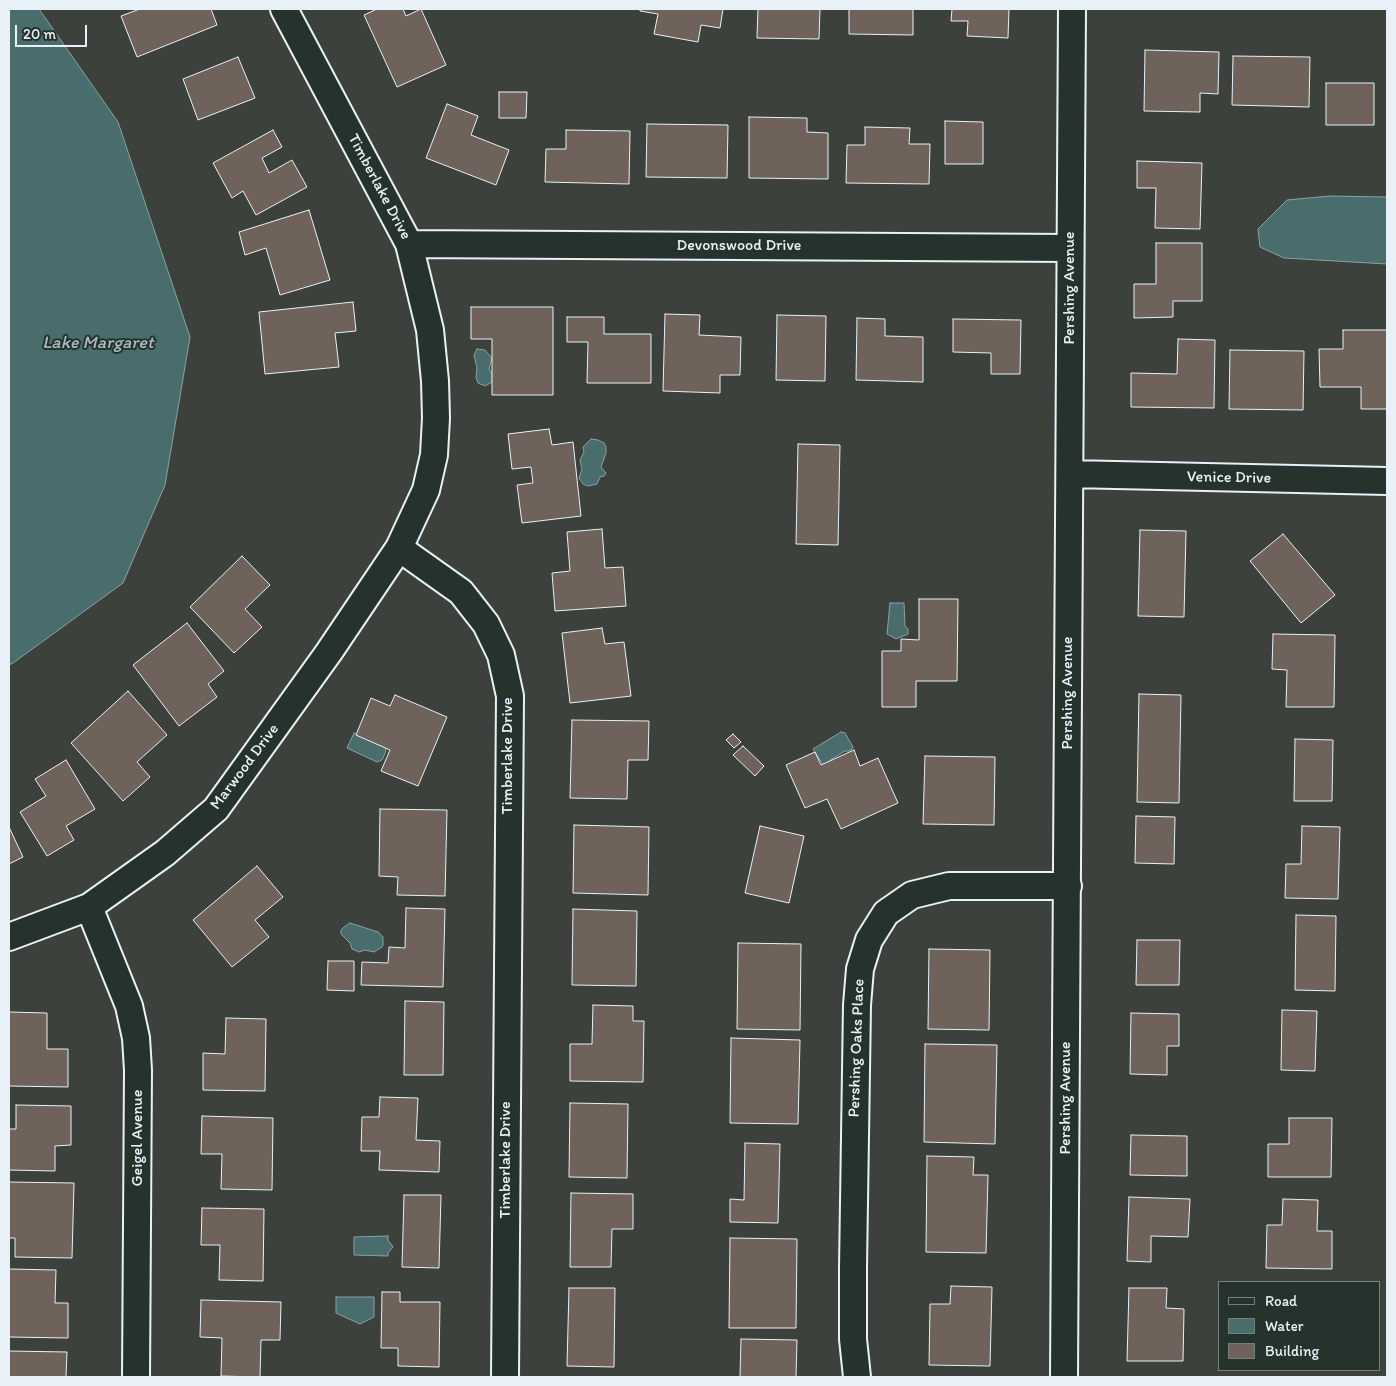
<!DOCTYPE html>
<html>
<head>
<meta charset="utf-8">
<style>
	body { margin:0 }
	#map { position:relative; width:1396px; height:1386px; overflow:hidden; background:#3c413b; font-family:Itim,sans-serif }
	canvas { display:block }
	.frame { position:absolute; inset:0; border:10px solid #e8f1f8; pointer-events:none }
	.legend { position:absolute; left:1218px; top:1281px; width:162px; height:90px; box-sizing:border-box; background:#26332d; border:1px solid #747f7e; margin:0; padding:6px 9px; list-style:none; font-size:15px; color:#e8f1f8 }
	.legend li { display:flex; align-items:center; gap:10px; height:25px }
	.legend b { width:25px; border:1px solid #747f7e }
	.scale { position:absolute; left:15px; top:25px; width:72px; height:22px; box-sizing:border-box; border:2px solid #e8f1f8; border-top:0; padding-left:6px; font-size:15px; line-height:18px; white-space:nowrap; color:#e8f1f8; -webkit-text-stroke:4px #26332d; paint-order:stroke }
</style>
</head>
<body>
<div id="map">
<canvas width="1396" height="1386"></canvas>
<div class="frame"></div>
<ul class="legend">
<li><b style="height:6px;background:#26332d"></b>Road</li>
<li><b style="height:14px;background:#496d6d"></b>Water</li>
<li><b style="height:14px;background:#6e625b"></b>Building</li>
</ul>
<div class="scale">20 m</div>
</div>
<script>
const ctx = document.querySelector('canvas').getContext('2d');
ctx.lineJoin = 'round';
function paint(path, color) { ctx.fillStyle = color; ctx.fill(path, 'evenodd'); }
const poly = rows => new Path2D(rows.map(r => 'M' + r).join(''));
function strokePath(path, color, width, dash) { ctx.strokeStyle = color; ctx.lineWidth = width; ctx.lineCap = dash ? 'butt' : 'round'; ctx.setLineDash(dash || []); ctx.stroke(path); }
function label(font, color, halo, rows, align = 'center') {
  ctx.font = font + ' Itim,sans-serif'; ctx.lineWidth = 4; ctx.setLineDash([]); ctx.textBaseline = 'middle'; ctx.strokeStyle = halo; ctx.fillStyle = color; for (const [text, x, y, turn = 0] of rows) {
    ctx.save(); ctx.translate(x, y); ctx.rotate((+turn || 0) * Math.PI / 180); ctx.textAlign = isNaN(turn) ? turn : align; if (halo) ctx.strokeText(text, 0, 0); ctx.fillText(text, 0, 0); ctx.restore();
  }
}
const water = poly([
	[9,9,39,9,118,122,190,337,165,485,123,583,13,663,9,665,9,9],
	[1330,196,1387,197,1387,264,1284,258,1260,247,1258,229,1287,200,1330,196],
	[477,349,485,350,492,358,489,369,492,374,492,382,485,386,478,383,476,377,477,368,474,355,477,349],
	[591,439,598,440,604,443,606,447,606,453,601,467,606,473,604,476,600,477,597,484,588,486,583,484,579,478,582,469,580,460,584,452,583,447,591,439],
	[890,603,904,603,905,626,908,629,908,634,896,639,887,634,890,603],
	[841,732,845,733,853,747,852,749,849,751,845,751,830,760,828,764,824,766,813,749,841,732],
	[354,733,385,747,386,751,382,760,377,762,347,748,354,733],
	[350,923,378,932,383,937,383,945,382,947,374,952,365,950,359,952,352,949,350,943,341,934,341,930,344,927,350,923],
	[388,1236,388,1240,393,1247,388,1253,388,1256,354,1255,354,1237,388,1236],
	[336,1297,374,1297,374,1317,360,1324,336,1313,336,1297]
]);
paint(water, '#496d6d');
strokePath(water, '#89a2a5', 1);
const building = poly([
	[140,9,211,9,217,25,137,57,121,16,140,9],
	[377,9,403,9,406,16,421,9,446,65,397,87,364,15,377,9],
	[640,9,723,9,720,28,701,25,698,42,654,34,658,14,640,11,640,9],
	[758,9,820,9,819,39,757,38,758,9],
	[849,9,913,9,913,35,849,34,849,9],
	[952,9,1009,9,1008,38,967,36,968,21,951,21,952,9],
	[1145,50,1219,52,1218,94,1200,93,1200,112,1144,111,1145,50],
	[1233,56,1310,57,1309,107,1232,105,1233,56],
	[238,57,255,98,198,120,183,79,238,57],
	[1326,83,1374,83,1374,125,1326,125,1326,83],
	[499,92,527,92,526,118,499,118,499,92],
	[447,104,478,116,471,135,509,150,496,185,426,158,447,104],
	[749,117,807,118,807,132,828,133,828,179,749,178,749,117],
	[945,121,983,122,983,164,945,164,945,121],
	[647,124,728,125,727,178,646,177,647,124],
	[865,127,910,128,909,144,930,144,929,184,846,183,847,145,865,145,865,127],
	[273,130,282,147,262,158,269,173,292,160,307,187,256,215,243,191,232,198,213,163,273,130],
	[566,130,630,131,629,184,545,182,546,149,566,149,566,130],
	[1137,161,1202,163,1200,229,1155,228,1156,188,1137,188,1137,161],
	[309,210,330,280,280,295,266,248,245,255,239,232,309,210],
	[1156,243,1202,243,1202,301,1173,301,1173,317,1134,318,1134,284,1156,284,1156,243],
	[353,302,356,331,335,333,339,367,265,374,259,312,353,302],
	[471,307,553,307,553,395,492,395,492,339,471,339,471,307],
	[665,314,700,315,699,335,741,337,740,375,720,375,720,393,663,391,665,314],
	[777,315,826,316,825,381,776,380,777,315],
	[567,317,604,317,604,334,651,334,651,383,587,383,588,342,567,342,567,317],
	[857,318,885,319,885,336,923,337,923,382,856,380,857,318],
	[953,319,1021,320,1020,374,991,374,991,353,953,352,953,319],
	[1343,330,1387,330,1387,409,1361,409,1361,387,1320,387,1319,349,1343,349,1343,330],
	[1178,339,1215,340,1214,408,1131,407,1131,373,1177,374,1178,339],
	[1230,350,1304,351,1303,410,1229,409,1230,350],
	[549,429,552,445,573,442,581,516,522,523,517,485,533,483,531,467,512,469,508,434,549,429],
	[798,444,840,445,838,545,796,544,798,444],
	[602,529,605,568,623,567,626,606,555,611,552,573,570,571,567,532,602,529],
	[1140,530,1186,531,1184,617,1138,616,1140,530],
	[1283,534,1335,595,1301,623,1250,561,1283,534],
	[242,556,270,585,245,609,262,627,234,653,190,607,242,556],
	[919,599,958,599,957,681,916,681,916,707,882,707,882,651,901,651,901,639,919,640,919,599],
	[187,623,224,671,208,684,217,697,179,726,133,665,187,623],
	[602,628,605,644,624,642,631,696,570,703,562,633,602,628],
	[1273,634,1335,635,1334,707,1286,707,1287,670,1272,669,1273,634],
	[128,691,167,735,137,762,150,777,123,801,71,743,128,691],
	[1139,694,1181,695,1179,803,1137,802,1139,694],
	[395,695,447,717,418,786,381,771,390,750,356,735,371,698,390,706,395,695],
	[572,720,649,721,648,760,628,760,627,799,570,798,572,720],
	[733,734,741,742,734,748,726,740,733,734],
	[1295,739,1333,740,1332,801,1294,801,1295,739],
	[743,746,764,766,755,776,733,755,743,746],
	[854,750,860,766,878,758,898,803,841,829,827,799,805,808,786,765,815,752,821,765,854,750],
	[925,756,995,757,994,825,923,824,925,756],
	[66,760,95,809,66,826,74,840,47,856,20,812,46,796,35,779,66,760],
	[380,809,447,810,445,896,397,895,398,877,379,876,380,809],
	[1136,816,1175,817,1174,864,1135,863,1136,816],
	[574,825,649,827,648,895,573,893,574,825],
	[760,826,804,836,789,903,745,893,760,826],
	[1302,826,1340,827,1338,899,1285,898,1286,864,1301,864,1302,826],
	[9,827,23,857,9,864,9,827],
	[257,866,283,897,255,920,269,937,232,967,193,920,257,866],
	[406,908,445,909,443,987,361,985,362,962,388,963,389,947,405,948,406,908],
	[573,909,637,911,636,986,572,985,573,909],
	[1296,915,1336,916,1335,991,1295,990,1296,915],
	[1137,940,1180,940,1179,985,1136,985,1137,940],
	[738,943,801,944,800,1030,737,1029,738,943],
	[929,949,990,950,989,1030,928,1029,929,949],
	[328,961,354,961,354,991,327,990,328,961],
	[405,1001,444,1002,443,1075,404,1075,405,1001],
	[593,1005,633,1006,633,1021,644,1021,643,1082,570,1081,570,1044,592,1044,593,1005],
	[1282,1010,1317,1011,1315,1071,1281,1070,1282,1010],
	[9,1012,47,1013,47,1049,68,1049,68,1087,9,1086,9,1012],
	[1131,1013,1179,1014,1179,1046,1167,1046,1167,1075,1130,1074,1131,1013],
	[226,1018,266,1019,265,1091,203,1090,203,1053,225,1054,226,1018],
	[731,1038,800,1040,798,1124,730,1123,731,1038],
	[925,1044,997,1045,995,1144,924,1142,925,1044],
	[380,1097,418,1098,416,1140,440,1141,439,1172,379,1170,380,1151,361,1151,362,1117,379,1117,380,1097],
	[570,1103,628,1104,627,1178,569,1177,570,1103],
	[16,1105,71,1106,71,1145,55,1146,55,1171,9,1170,9,1129,16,1129,16,1105],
	[202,1116,273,1118,272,1190,221,1189,222,1154,201,1154,202,1116],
	[1289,1118,1332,1118,1331,1177,1268,1177,1268,1144,1289,1144,1289,1118],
	[1131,1135,1187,1136,1187,1176,1130,1175,1131,1135],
	[745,1143,780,1144,778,1223,730,1222,730,1199,744,1200,745,1143],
	[927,1156,974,1157,973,1175,988,1175,986,1253,926,1252,927,1156],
	[9,1182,74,1183,72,1258,15,1257,15,1238,9,1238,9,1182],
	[571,1193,633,1194,633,1229,612,1229,611,1267,570,1267,571,1193],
	[404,1195,441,1195,439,1268,402,1267,404,1195],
	[1129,1197,1190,1199,1188,1237,1151,1236,1151,1262,1127,1261,1129,1197],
	[1283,1199,1318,1200,1317,1231,1332,1231,1332,1269,1266,1268,1267,1225,1282,1225,1283,1199],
	[202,1208,264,1209,263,1281,219,1280,220,1245,201,1245,202,1208],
	[730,1238,797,1239,796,1328,729,1328,730,1238],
	[9,1269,56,1270,55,1303,68,1303,68,1338,9,1337,9,1269],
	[951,1286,992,1287,990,1366,929,1365,930,1304,950,1304,951,1286],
	[569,1288,615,1288,614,1367,567,1366,569,1288],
	[1129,1288,1167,1288,1166,1308,1184,1309,1183,1361,1127,1361,1129,1288],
	[382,1292,400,1292,400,1302,440,1302,439,1367,398,1366,398,1348,381,1348,382,1292],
	[201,1300,281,1302,280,1340,261,1340,260,1377,221,1376,222,1338,200,1337,201,1300],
	[741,1339,797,1340,796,1377,740,1377,741,1339],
	[9,1351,67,1352,66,1377,9,1377,9,1351]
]);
paint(building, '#6e625b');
strokePath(building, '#e8f1f8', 1);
const minor = poly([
	[409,244,1070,248],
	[1070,474,1387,481],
	[399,548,461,592,486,624,501,655,510,696,505,1377],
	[89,907,129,1006,136,1038,138,1070,136,1377],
	[9,937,89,907,165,853,216,809,329,652,399,548,426,490,434,455,436,418,435,381,430,330,409,244,284,9],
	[857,1377,853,1339,853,1267,857,1005,860,969,869,940,886,913,912,895,949,886,1068,886],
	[1064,1377,1072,9]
]);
strokePath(minor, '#e8f1f8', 30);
strokePath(minor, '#26332d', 26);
label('16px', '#e8f1f8', '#26332d', [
	["Timberlake Drive",379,187,62],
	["Devonswood Drive",739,246],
	["Pershing Avenue",1070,288,-90],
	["Venice Drive",1229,478,1],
	["Pershing Avenue",1068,693,-90],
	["Timberlake Drive",508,756,-90],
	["Marwood Drive",245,767,-53],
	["Pershing Oaks Place",857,1048,-88],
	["Pershing Avenue",1066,1098,-90],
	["Geigel Avenue",138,1138,-90],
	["Timberlake Drive",506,1160,-90]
]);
label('italic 18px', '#a8bcc0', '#26332d', [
	["Lake Margaret",98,343]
]);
</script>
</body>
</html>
